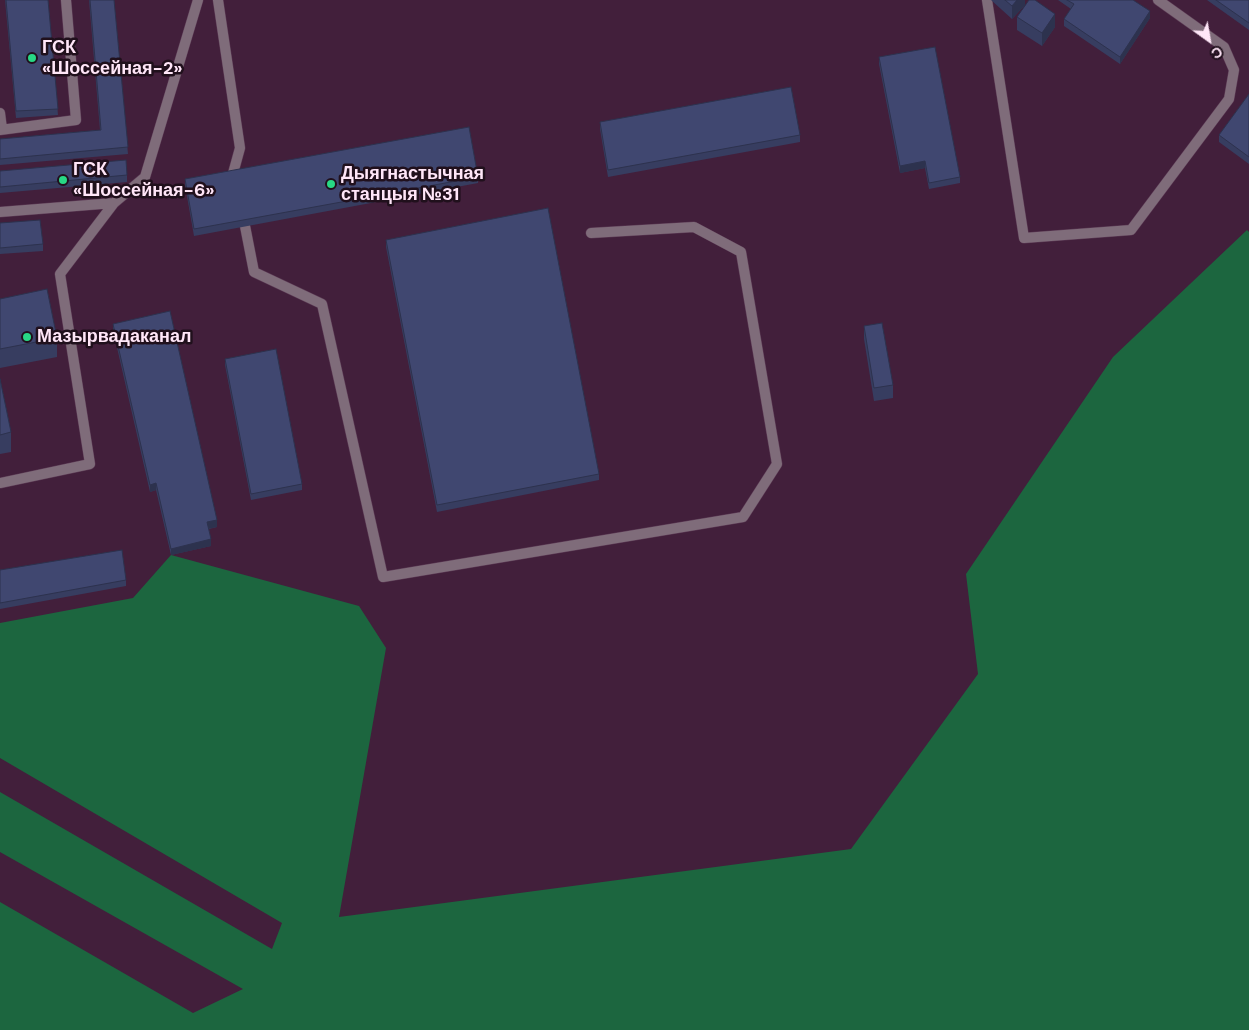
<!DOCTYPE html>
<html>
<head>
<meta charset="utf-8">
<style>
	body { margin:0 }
	#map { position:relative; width:1249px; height:1030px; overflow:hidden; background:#421f3b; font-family:"DM Sans",sans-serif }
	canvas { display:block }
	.north { position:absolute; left:1184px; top:15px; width:50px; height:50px; -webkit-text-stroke:4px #20101c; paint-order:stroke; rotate:148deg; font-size:14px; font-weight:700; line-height:20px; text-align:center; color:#ffe6f8 }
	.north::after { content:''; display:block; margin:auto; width:18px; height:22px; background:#ffe6f8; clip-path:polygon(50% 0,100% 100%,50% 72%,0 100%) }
</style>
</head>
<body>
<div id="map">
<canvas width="1249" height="1030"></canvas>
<div class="north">С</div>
</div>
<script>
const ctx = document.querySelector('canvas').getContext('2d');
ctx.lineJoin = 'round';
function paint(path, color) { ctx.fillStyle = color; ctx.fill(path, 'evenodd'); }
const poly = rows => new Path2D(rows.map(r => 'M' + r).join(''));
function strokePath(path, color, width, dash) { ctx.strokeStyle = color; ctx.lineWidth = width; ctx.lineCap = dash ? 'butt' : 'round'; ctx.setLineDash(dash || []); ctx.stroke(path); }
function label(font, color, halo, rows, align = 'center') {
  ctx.font = font + ' "DM Sans",sans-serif'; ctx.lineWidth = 5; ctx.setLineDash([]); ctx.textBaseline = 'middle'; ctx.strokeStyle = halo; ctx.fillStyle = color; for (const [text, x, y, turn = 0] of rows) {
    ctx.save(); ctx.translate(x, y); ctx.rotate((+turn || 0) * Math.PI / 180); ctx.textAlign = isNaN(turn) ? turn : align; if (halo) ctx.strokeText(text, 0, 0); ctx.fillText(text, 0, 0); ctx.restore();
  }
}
paint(poly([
	[1247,230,1249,232,1249,1030,0,1030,0,902,193,1013,243,989,0,852,0,792,272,949,282,923,0,758,0,623,133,598,171,555,359,606,386,648,339,917,851,849,978,674,966,574,1113,357]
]), '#1c663f');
const service = poly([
	[218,0,240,148,232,177],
	[987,0,1024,238,1131,230,1229,99,1234,70,1224,47,1158,0],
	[0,113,2,129],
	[0,130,76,120,66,0],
	[0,212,114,203],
	[245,226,254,272,322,304,383,577,743,517,777,464,741,252,694,227,591,233],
	[0,483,90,464,60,274,114,203,145,177,198,0]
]);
strokePath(service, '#5c3b55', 11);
strokePath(service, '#7f6c7a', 10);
paint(poly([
	[5,0,48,0,58,115,16,118],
	[89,0,114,0,128,154,0,165,0,139,100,130],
	[991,0,1025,0,1025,5,1012,19],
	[1058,0,1133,0,1150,18,1120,64,1064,26,1064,19,1071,9],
	[1207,0,1249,0,1249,30],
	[1017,17,1055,27,1042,46,1017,30],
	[879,57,960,177,960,183,929,189,925,168,900,173,879,64],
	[1249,94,1249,164,1219,142,1219,135],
	[600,122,800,135,800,142,608,177,600,129],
	[0,171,127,175,127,182,0,193],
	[478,177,478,183,194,236,185,185,185,179],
	[0,223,43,244,43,251,0,254],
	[386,240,599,474,599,480,437,512,386,247],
	[0,299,57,338,57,357,0,368],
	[113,324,217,527,209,529,211,546,171,555,156,490,150,492,113,330],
	[864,326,893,385,893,398,874,401,864,339],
	[225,359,302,484,302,490,251,500,225,365],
	[0,379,11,432,11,452,0,454],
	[0,570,126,580,126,586,0,609]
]), '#373d60');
paint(poly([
	[1017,0,1025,0,1025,5,1012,19,1012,6],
	[1150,11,1150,18,1120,64,1120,57],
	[1055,14,1055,27,1042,46,1042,33],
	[925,161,925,168,900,173,900,166],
	[156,483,156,490,150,492,150,485],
	[217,520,217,527,207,529,207,522],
	[211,539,211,546,171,555,171,549]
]), '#2d324e');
const building = poly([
	[6,0,48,0,58,109,16,111,6,0],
	[90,0,114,0,128,147,0,159,0,139,101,130,90,0],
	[1005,0,1017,0,1012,6,1005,0],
	[1029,0,1035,0,1055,14,1042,33,1017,17,1029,0],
	[1067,0,1133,0,1150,11,1120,57,1064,19,1074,4,1067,0],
	[1216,0,1249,0,1249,23,1216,0],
	[935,47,960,177,929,183,925,161,900,166,879,57,935,47],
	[791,87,800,135,608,170,600,122,791,87],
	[1249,94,1249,157,1219,135,1249,94],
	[469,127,478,177,194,229,185,179,469,127],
	[126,160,127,175,0,187,0,171,126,160],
	[548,208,599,474,437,505,386,240,548,208],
	[40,220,43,244,0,248,0,223,40,220],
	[47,289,57,338,0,349,0,299,47,289],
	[170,311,217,520,207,522,211,539,171,549,156,483,150,485,113,324,170,311],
	[882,323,893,385,874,388,864,326,882,323],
	[276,349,302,484,251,494,225,359,276,349],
	[0,379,11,432,0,435,0,379],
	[122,550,126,580,0,603,0,570,122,550]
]);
paint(building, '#404770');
strokePath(building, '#2d324e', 1);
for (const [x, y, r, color] of [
	[32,58,5,"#28d885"],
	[63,180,5,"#28d885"],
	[331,184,5,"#28d885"],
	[27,337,5,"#28d885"]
]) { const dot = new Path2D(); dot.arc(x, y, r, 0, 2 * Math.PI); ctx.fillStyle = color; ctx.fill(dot); strokePath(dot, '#20101c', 2); }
label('bold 18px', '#ffe6f8', '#20101c', [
	["ГСК",42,48],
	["«Шоссейная-2»",42,69],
	["ГСК",73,170],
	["«Шоссейная-6»",73,191],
	["Дыягнастычная",341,174],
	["станцыя №31",341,195],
	["Мазырвадаканал",37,337]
], 'left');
</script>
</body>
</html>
